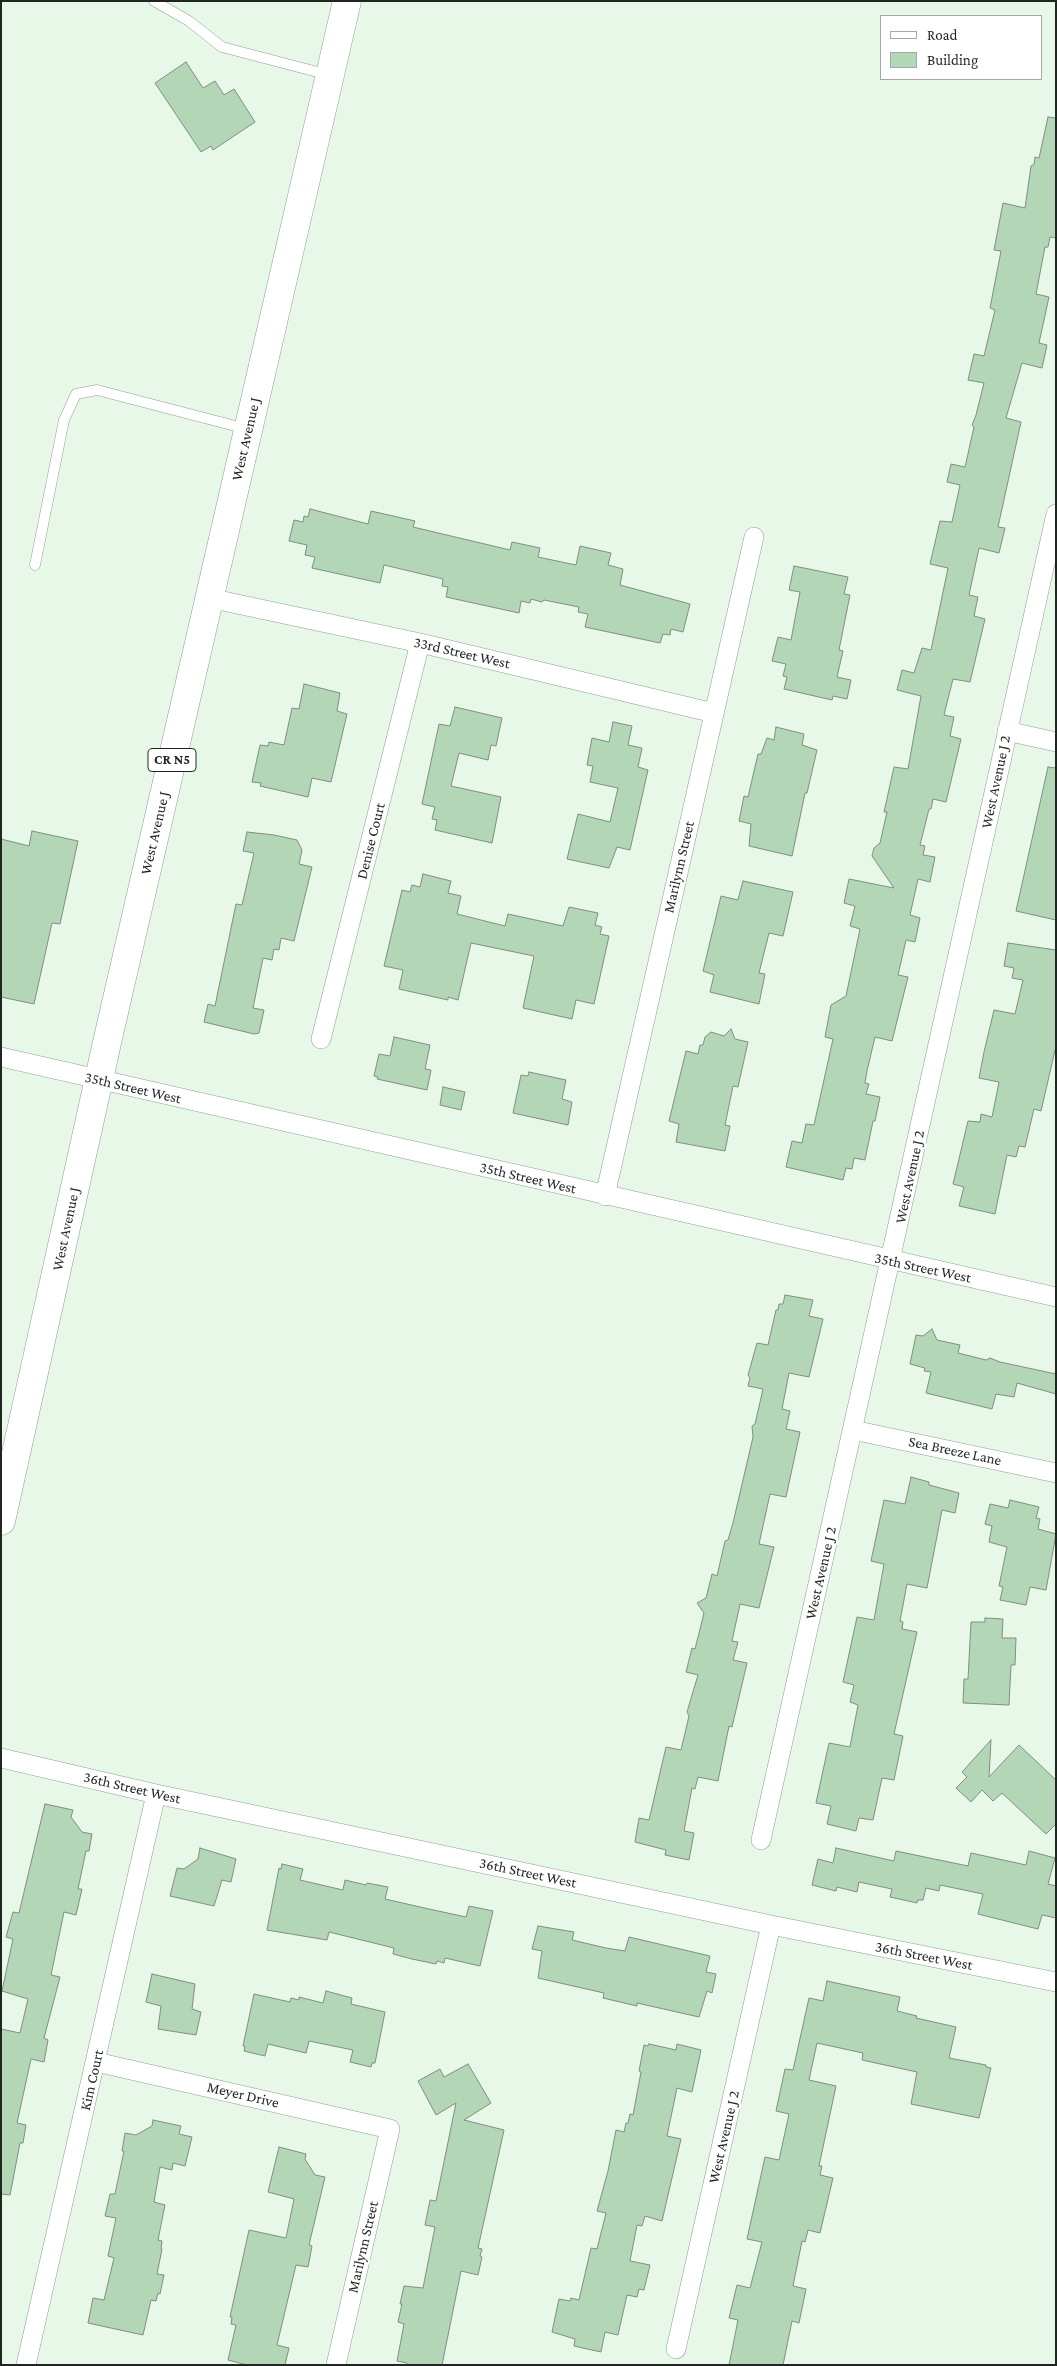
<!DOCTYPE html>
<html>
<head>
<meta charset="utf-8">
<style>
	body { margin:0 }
	#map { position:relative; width:1057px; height:2366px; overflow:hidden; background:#e7f7e8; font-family:"Crimson Pro",serif }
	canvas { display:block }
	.frame { position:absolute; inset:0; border:2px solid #1f2520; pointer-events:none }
	.legend { position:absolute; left:880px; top:15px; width:162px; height:65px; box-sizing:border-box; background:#fff; border:1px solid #a5a8a6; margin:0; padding:6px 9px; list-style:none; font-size:15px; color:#1f2520 }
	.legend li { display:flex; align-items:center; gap:10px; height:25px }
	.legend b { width:25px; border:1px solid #a5a8a6 }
</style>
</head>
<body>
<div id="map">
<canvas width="1057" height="2366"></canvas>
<div class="frame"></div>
<ul class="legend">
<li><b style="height:6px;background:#fff"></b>Road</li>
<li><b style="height:14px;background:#b3d6b6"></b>Building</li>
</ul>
</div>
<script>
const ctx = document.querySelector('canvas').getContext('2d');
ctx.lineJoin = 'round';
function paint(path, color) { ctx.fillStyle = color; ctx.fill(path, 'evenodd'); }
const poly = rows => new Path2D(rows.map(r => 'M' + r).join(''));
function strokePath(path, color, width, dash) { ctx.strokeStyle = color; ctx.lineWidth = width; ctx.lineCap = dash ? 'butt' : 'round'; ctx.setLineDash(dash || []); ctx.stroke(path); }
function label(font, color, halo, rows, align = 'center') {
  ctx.font = font + ' "Crimson Pro",serif'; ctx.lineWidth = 4.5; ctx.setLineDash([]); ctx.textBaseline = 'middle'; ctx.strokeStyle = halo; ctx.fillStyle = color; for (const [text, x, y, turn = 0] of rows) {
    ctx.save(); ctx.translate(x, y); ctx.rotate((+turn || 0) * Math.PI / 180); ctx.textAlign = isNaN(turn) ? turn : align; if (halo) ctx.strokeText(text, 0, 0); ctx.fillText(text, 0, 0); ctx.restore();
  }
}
const building = poly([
	[186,62,203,88,215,81,224,95,234,89,255,122,213,150,211,146,201,152,155,83,186,62],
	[1048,117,1056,118,1056,238,1050,237,1048,247,1045,247,1036,294,1049,297,1039,343,1047,345,1042,368,1022,363,1006,418,1021,422,998,527,1005,528,999,553,979,548,969,595,978,597,974,616,985,619,970,682,953,679,944,715,954,717,950,736,961,739,946,802,933,799,931,809,929,809,920,845,925,846,923,855,935,857,930,882,918,879,910,915,920,918,915,942,906,940,898,975,908,977,892,1041,875,1037,867,1071,865,1083,869,1084,866,1094,880,1097,875,1121,873,1121,865,1160,854,1158,852,1169,846,1168,843,1180,786,1167,792,1141,802,1143,806,1124,814,1125,833,1039,825,1037,831,1005,846,996,860,929,850,926,855,906,844,903,849,879,894,888,872,856,874,848,880,843,887,812,884,812,894,767,908,769,921,696,897,690,902,670,914,673,922,648,931,650,948,568,930,564,940,521,952,522,960,485,947,482,951,464,965,467,974,427,972,425,976,415,984,383,968,380,974,354,984,356,995,310,990,308,1001,251,994,250,1003,203,1025,208,1031,166,1034,164,1035,157,1039,158,1048,117],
	[310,509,368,524,371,511,415,521,413,527,510,550,512,542,540,548,538,557,576,565,580,546,611,553,608,565,623,569,620,585,690,604,683,632,671,629,670,635,663,634,660,643,585,627,588,614,578,612,579,607,544,600,542,602,531,599,530,603,521,601,519,613,446,597,448,587,442,586,443,579,384,565,380,583,312,568,315,557,305,555,307,545,289,541,294,520,303,522,304,516,308,517,310,509],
	[794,566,848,577,844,594,850,595,839,650,843,651,837,677,851,680,847,699,833,696,832,700,784,689,787,677,783,676,786,664,772,661,778,637,791,640,800,592,789,590,794,566],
	[304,684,340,693,337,711,347,714,331,782,312,778,308,797,260,786,261,783,252,782,260,745,268,746,269,742,284,745,292,708,299,709,304,684],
	[455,707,502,718,496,746,491,745,488,760,459,753,451,786,501,797,492,843,435,830,437,820,432,819,435,807,422,804,439,724,450,726,455,707],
	[613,722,632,726,628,745,642,748,638,767,648,770,630,850,617,847,609,868,567,859,578,814,610,822,618,788,590,782,593,766,587,765,592,738,609,742,613,722],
	[776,727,804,734,802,745,817,750,807,793,805,793,792,856,749,846,751,824,739,821,744,796,748,797,758,754,761,754,767,738,774,740,776,727],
	[1048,767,1056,768,1056,920,1016,911,1048,767],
	[32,831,78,841,60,924,52,923,34,1004,1,997,1,839,29,846,32,831],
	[247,832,274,835,297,840,302,850,299,864,312,867,294,941,281,938,279,950,274,949,272,960,263,958,253,1008,264,1010,259,1033,254,1034,204,1022,208,1004,215,1006,236,904,242,905,254,853,243,851,247,832],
	[423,874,451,881,448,893,461,896,457,914,505,926,508,914,563,926,569,907,598,913,595,925,602,927,600,934,609,936,594,1004,576,1000,572,1019,523,1008,534,956,471,943,458,1000,448,997,448,1000,399,989,403,970,384,966,402,890,410,892,412,885,420,887,423,874],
	[743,881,793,892,783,936,769,933,759,973,765,974,759,1004,710,992,714,975,703,971,721,896,738,900,743,881],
	[1008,943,1056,950,1056,1046,1041,1111,1034,1109,1025,1147,1019,1146,1016,1157,1007,1155,995,1214,959,1206,964,1187,953,1184,968,1121,980,1122,981,1114,992,1117,999,1082,979,1078,984,1052,994,1010,1015,1014,1023,980,1012,978,1014,968,1004,966,1008,943],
	[731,1029,735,1039,748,1042,738,1087,733,1086,725,1125,730,1126,725,1151,676,1142,679,1124,669,1121,686,1051,698,1054,700,1045,703,1045,705,1037,711,1032,724,1036,731,1029],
	[394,1037,430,1045,425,1069,431,1070,427,1090,377,1079,378,1077,374,1076,379,1054,390,1056,394,1037],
	[529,1072,566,1080,562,1099,572,1102,568,1125,513,1113,521,1075,528,1076,529,1072],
	[443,1087,465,1092,461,1110,440,1105,443,1087],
	[785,1295,813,1300,809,1316,823,1319,809,1377,789,1373,782,1409,790,1411,786,1429,800,1432,786,1497,770,1494,759,1544,774,1547,759,1608,740,1604,732,1641,738,1642,733,1660,747,1663,732,1727,729,1726,718,1781,698,1777,695,1789,692,1788,684,1831,694,1833,689,1860,665,1855,666,1850,635,1842,639,1818,649,1820,666,1747,681,1750,689,1716,687,1712,698,1675,686,1672,692,1648,695,1649,704,1613,697,1603,706,1598,712,1574,717,1576,725,1541,728,1540,733,1523,753,1437,752,1426,755,1424,763,1389,748,1386,750,1378,748,1375,757,1343,768,1345,776,1310,778,1310,779,1304,783,1304,785,1295],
	[932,1329,937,1340,960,1345,958,1353,986,1360,990,1358,1000,1362,1056,1374,1056,1394,1017,1383,1014,1397,996,1394,992,1409,926,1393,931,1372,924,1371,925,1368,910,1364,916,1335,923,1336,932,1329],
	[911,1477,929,1482,929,1485,959,1493,955,1513,942,1510,927,1588,907,1584,900,1621,903,1622,902,1629,917,1632,894,1734,903,1736,894,1780,882,1778,873,1820,859,1818,856,1831,827,1824,831,1806,816,1803,829,1743,850,1747,858,1705,850,1702,854,1685,843,1682,857,1617,874,1620,884,1564,871,1561,884,1500,905,1504,911,1477],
	[1010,1500,1039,1507,1036,1518,1040,1519,1038,1529,1056,1534,1046,1590,1030,1587,1026,1605,1000,1600,1003,1587,999,1586,1007,1547,989,1542,992,1526,985,1524,990,1504,1008,1508,1010,1500],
	[985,1618,1003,1619,1002,1638,1016,1638,1015,1665,1011,1665,1009,1705,963,1703,964,1679,968,1679,971,1622,985,1622,985,1618],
	[991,1740,989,1777,1019,1745,1056,1780,1056,1824,1046,1834,1002,1793,993,1801,982,1790,971,1802,956,1788,967,1777,962,1772,991,1740],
	[45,1804,73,1810,71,1817,82,1832,92,1834,89,1851,86,1851,78,1889,82,1889,76,1915,64,1912,51,1975,60,1977,44,2038,48,2040,44,2062,31,2059,17,2123,26,2125,23,2143,20,2143,10,2195,1,2194,1,2029,20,2033,28,1999,2,1991,13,1939,6,1937,13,1912,19,1913,45,1804],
	[200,1848,236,1859,231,1882,222,1880,214,1906,170,1896,177,1868,184,1869,198,1859,200,1848],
	[836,1848,894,1861,896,1851,968,1866,971,1853,1026,1865,1029,1851,1055,1858,1048,1884,1056,1886,1056,1918,1042,1915,1038,1929,978,1914,983,1894,940,1885,939,1891,926,1888,923,1900,918,1900,917,1903,890,1897,892,1889,859,1882,857,1892,837,1887,836,1891,812,1885,818,1859,833,1863,836,1848],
	[282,1864,303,1869,300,1880,343,1890,345,1880,366,1885,367,1883,388,1887,385,1899,429,1909,466,1917,469,1906,493,1911,480,1966,445,1958,444,1963,437,1961,436,1964,412,1959,393,1954,394,1948,329,1932,327,1940,267,1930,279,1868,281,1869,282,1864],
	[538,1926,574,1932,572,1940,606,1948,625,1951,629,1937,710,1956,706,1972,716,1974,712,1993,707,1991,699,2017,637,2003,637,2006,603,1998,604,1993,538,1978,542,1951,532,1949,538,1926],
	[152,1974,195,1984,192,2009,201,2012,196,2035,158,2029,161,2006,146,2002,152,1974],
	[827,1981,900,1997,897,2011,917,2016,916,2018,956,2027,949,2058,986,2065,986,2067,991,2068,979,2118,911,2104,917,2072,862,2060,863,2053,817,2043,809,2080,836,2086,819,2166,822,2166,820,2175,833,2178,820,2233,808,2230,805,2242,802,2241,793,2286,806,2289,799,2323,792,2321,783,2365,729,2365,738,2320,729,2318,737,2285,750,2288,762,2242,747,2239,765,2157,779,2160,789,2114,776,2111,785,2069,793,2070,809,1998,823,2001,827,1981],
	[326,1991,352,1998,351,2004,385,2012,375,2063,372,2063,371,2067,350,2062,353,2050,309,2041,306,2053,268,2044,265,2056,244,2051,245,2046,243,2046,254,1994,290,2002,291,1998,299,2000,299,1997,323,2003,326,1991],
	[649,2044,676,2050,677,2044,701,2050,692,2092,677,2088,667,2136,681,2139,662,2221,645,2216,642,2226,637,2225,630,2261,650,2265,644,2290,639,2289,637,2297,627,2295,618,2335,605,2332,601,2352,574,2346,575,2339,552,2332,559,2299,570,2301,571,2298,579,2300,591,2248,597,2249,606,2213,597,2211,608,2171,616,2130,624,2132,626,2123,628,2123,630,2114,633,2115,641,2072,639,2071,644,2045,648,2046,649,2044],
	[468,2064,491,2103,464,2120,504,2130,478,2248,482,2249,480,2256,482,2257,478,2275,461,2271,442,2365,407,2365,407,2363,397,2361,404,2324,398,2322,402,2304,400,2304,404,2286,423,2288,435,2227,425,2225,430,2200,436,2201,456,2103,436,2115,418,2081,440,2069,444,2077,468,2064],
	[153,2120,181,2126,179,2134,192,2137,185,2166,173,2163,172,2170,160,2167,154,2202,165,2205,158,2240,162,2241,161,2249,162,2249,157,2274,164,2275,160,2294,158,2293,156,2301,151,2300,143,2335,88,2323,93,2298,104,2300,114,2258,108,2256,116,2218,105,2216,110,2194,115,2194,124,2151,122,2151,125,2133,136,2135,152,2126,153,2120],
	[279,2147,306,2154,305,2159,315,2175,325,2177,309,2245,312,2246,308,2267,296,2265,277,2345,289,2348,285,2365,247,2365,228,2360,236,2325,231,2324,232,2317,230,2317,249,2230,286,2238,294,2199,268,2192,279,2147]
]);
paint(building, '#b3d6b6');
strokePath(building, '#7f8e80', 1);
const service = poly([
	[154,1,189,21,222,47,329,75],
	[35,565,64,420,76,394,97,390,247,429]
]);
const minor = poly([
	[209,598,420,643,714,713],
	[1007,731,1056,742],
	[321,1039,420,643],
	[1,1057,1056,1297],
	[605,1196,754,537],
	[853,1430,1056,1473],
	[1,1758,156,1794,771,1925,1056,1982],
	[761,1840,1056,514],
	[96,2062,390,2129,336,2365],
	[676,2349,771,1925],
	[26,2365,156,1794]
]);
const primary = poly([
	[1,1521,108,1038,347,1]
]);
strokePath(service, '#909f91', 11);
strokePath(minor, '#909f91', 20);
strokePath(primary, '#909f91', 29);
strokePath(service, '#fff', 10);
strokePath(minor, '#fff', 19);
strokePath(primary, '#fff', 28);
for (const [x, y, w] of [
	[172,760,48]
]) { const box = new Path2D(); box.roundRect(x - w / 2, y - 11.5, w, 23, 4); ctx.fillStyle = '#fff'; ctx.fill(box); strokePath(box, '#1f2520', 1); }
label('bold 14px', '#1f2520', null, [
	["CR N5",172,760]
]);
label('15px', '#1f2520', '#fff', [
	["West Avenue J",246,439,-77],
	["33rd Street West",462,653,13],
	["West Avenue J 2",996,782,-78],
	["West Avenue J",155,833,-77],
	["Denise Court",371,841,-76],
	["Marilynn Street",679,867,-77],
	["35th Street West",133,1088,13],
	["West Avenue J 2",910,1177,-78],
	["35th Street West",528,1178,13],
	["West Avenue J",66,1229,-78],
	["35th Street West",923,1268,12],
	["Sea Breeze Lane",955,1451,12],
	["West Avenue J 2",821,1573,-77],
	["36th Street West",132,1788,13],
	["36th Street West",528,1873,12],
	["36th Street West",924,1956,11],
	["Kim Court",92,2080,-77],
	["Meyer Drive",243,2095,13],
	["West Avenue J 2",724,2137,-77],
	["Marilynn Street",363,2247,-77]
]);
</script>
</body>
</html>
